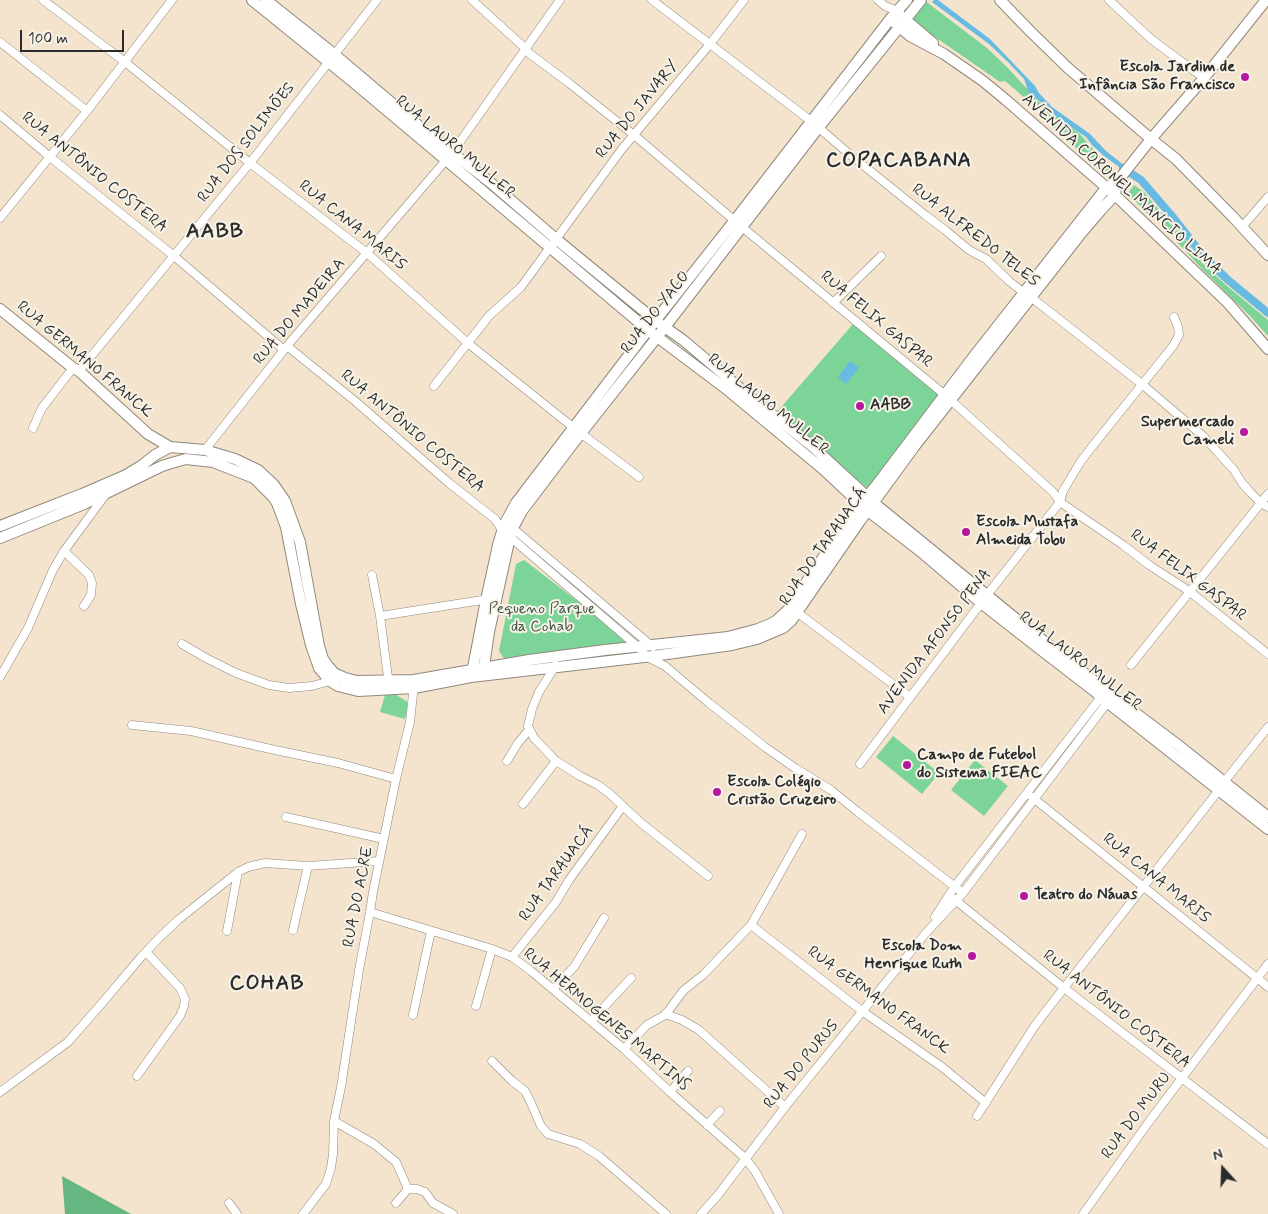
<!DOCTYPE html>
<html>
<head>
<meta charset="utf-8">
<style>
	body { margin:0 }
	#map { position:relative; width:1268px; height:1214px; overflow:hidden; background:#f5e4cd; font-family:Mynerve,sans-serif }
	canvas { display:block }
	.north { position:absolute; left:1198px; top:1144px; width:50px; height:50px; -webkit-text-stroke:4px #f7f3e8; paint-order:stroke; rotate:340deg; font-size:14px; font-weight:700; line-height:20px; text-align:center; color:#2b2b2b }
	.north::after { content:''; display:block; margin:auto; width:18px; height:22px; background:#2b2b2b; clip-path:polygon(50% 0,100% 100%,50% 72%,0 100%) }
	.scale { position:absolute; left:20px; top:30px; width:104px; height:22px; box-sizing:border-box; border:2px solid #2b2b2b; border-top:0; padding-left:6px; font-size:15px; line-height:18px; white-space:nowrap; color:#2b2b2b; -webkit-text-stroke:4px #f7f3e8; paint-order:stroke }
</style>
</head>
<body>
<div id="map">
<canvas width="1268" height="1214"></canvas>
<div class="north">N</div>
<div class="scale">100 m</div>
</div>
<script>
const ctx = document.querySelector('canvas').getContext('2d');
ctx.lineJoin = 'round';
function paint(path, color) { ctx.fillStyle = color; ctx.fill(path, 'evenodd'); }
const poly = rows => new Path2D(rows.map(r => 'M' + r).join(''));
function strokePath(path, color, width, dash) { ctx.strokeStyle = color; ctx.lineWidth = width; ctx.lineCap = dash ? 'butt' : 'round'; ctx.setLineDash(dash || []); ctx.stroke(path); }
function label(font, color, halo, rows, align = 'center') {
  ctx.font = font + ' Mynerve,sans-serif'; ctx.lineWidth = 4; ctx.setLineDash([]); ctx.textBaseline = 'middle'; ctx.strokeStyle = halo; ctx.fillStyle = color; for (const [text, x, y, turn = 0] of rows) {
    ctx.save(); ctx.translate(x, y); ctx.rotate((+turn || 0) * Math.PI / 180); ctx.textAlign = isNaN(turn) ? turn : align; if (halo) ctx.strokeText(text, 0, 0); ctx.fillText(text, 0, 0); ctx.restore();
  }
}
paint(poly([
	[924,0,987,48,1007,67,1042,105,1079,133,1099,156,1114,167,1113,171,1108,174,1104,173,1054,128,1053,122,1005,81,1000,82,909,19],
	[1134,185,1144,192,1185,240,1202,263,1226,285,1268,320,1268,336,1249,315,1203,270,1178,243,1178,239,1151,212,1147,213,1129,195,1129,192],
	[853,324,943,398,870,490,776,413],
	[524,560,626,638,627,646,505,660,499,651,516,564],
	[395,694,406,701,408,704,405,719,380,712,385,695],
	[893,736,939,773,922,794,876,757],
	[975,760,1008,786,984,816,951,790]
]), '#7dd499');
paint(poly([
	[62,1176,131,1214,65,1214]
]), '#66b681');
paint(poly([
	[934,0,938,0,990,39,1035,86,1039,93,1052,107,1090,134,1106,151,1125,166,1122,169,1104,156,1092,145,1086,137,1061,120,1028,91,1024,79,1008,62,989,44,932,2],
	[850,361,859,368,846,384,838,377]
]), '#67bae2');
strokePath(poly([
	[1123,168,1141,180,1172,216,1204,257,1228,280,1268,313]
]), '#67bae2', 8);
const street = poly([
	[43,0,125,62,250,163,367,253,469,344,574,428,639,477],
	[472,0,526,49,530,54,569,83,634,135,742,227,945,395,1053,492,1060,502,1123,545,1149,565,1189,591,1268,654],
	[652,0,811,121,848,153,925,215,945,230,969,250,986,259,1009,281,1024,293,1032,298,1143,385,1204,437,1234,470,1242,483,1251,493,1261,503,1268,507],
	[878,0,885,6,897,11],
	[1109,0,1151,39,1171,54,1204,78],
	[0,42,87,111],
	[0,115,50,157,174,256,284,350],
	[0,218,87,111,172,0],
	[1242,227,1268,197],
	[833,303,881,256],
	[287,346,355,401,449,483,495,519,502,530,638,647,647,657,665,666,709,703,765,747,795,768,831,790,858,812,963,893],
	[79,371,250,163,377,0],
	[434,386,489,316,521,287,622,149,710,44,744,0],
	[33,428,42,408,73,368],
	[205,450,287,346,452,153,560,0],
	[509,525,653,647],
	[64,551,89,575,92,583,91,595,84,606],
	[372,575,380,616,389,685],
	[794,610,910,697],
	[380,616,489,599],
	[182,644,206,658,236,673,269,685,289,688,312,686,330,681],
	[556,665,539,692,532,709,528,726,534,738,556,761,580,776,598,785,610,794,641,823,708,876],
	[1131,665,1268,494],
	[0,677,28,628,53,570,64,551,106,494],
	[132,725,191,731,275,750,338,763,396,779],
	[507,761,518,743,529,730],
	[860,764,987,595,1060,502,1063,491,1081,461,1095,443,1173,346,1179,335,1178,327,1174,317],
	[1224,782,1268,727],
	[1027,793,1268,987],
	[523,804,556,761],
	[286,817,384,839],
	[949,895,1064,988,1268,1144],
	[370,912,492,949,512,957,531,971,624,1049,670,1092,745,1158,755,1171,779,1214],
	[935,917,955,886,1104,693],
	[751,925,862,1011,942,1067,986,1103],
	[293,930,308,866],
	[227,931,238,872],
	[512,957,556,902,569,880,623,806],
	[553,989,574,967,604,918],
	[476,1006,492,949],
	[665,1014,682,1020,699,1030,785,1107],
	[413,1015,431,931],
	[591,1021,631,978],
	[624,1049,647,1025,665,1015,669,1010,683,991,703,975,751,925,802,834],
	[492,1061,512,1081,525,1091,531,1103,541,1126,548,1134,580,1144,599,1156,666,1214],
	[137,1076,180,1016,184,1006,185,999,180,988,146,952],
	[0,1092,68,1042,103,1002,141,957,160,937,178,920,238,872,248,867,265,863,308,866,379,861],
	[670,1092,688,1071],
	[977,1116,1034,1027,1046,1011,1219,790],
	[334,1121,374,1144,396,1162,408,1189,396,1203],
	[707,1125,720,1111],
	[408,1189,417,1189,425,1192,433,1203,453,1214],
	[229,1203,237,1214],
	[303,1214,326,1184,331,1168,333,1154,334,1121,341,1087,359,970,370,912,373,892,396,779,410,722,414,684],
	[701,1214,718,1195,785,1107,925,934,963,893,1110,699],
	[1083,1214,1148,1123,1268,964]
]);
const secondary = poly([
	[252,0,352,81,648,330,725,388,824,470,868,511,920,551,981,603,1036,646,1093,690,1107,702,1268,829],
	[266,0,334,54,432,137,491,183,556,239,656,321,683,340,754,400,812,446,874,503,1015,618,1109,693,1178,745,1268,817],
	[1000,0,1030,31,1068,68,1151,139,1176,159,1233,217,1268,255],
	[900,15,933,43],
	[896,24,910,36,944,54,983,81,1006,100,1115,195,1228,303,1268,349],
	[0,309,73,368,79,371,148,434,170,447,205,450,235,459,258,470,274,485,285,501,300,542,319,646,323,659,328,666,334,673,345,678,357,681,414,680,529,660,605,650,728,637,758,629,768,625,776,621,790,608,809,578,852,515,875,487,974,356,1106,188,1117,182,1151,139,1204,78,1266,0],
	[0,526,82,494,126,475,141,466,155,455,170,447],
	[0,538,84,504,162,466,175,462,186,459,213,462,254,478,273,497,277,503,286,527,301,604,311,645,319,668,330,681,338,686,358,691,414,688,471,677,653,656,732,645,757,639,783,628,791,621,860,521,914,447,1083,231,1101,210,1115,195,1117,182],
	[472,673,486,600,498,545,504,525,516,503,648,330,735,220,891,18,907,0],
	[483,673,489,632,510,537,513,528,522,511,575,441,665,327,819,127,921,0]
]);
strokePath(street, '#90887c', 9);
strokePath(secondary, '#90887c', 12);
strokePath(street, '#fff', 8);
strokePath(secondary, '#fff', 10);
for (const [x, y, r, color] of [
	[1245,77,5,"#b5179e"],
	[860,406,5,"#b5179e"],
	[1244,432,5,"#b5179e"],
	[966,532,5,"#b5179e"],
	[907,765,5,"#b5179e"],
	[717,792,5,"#b5179e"],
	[1024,896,5,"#b5179e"],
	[972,956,5,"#b5179e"]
]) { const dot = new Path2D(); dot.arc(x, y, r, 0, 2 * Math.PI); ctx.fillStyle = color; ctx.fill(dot); strokePath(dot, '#f7f3e8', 2); }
label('bold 16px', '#2b2b2b', '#f7f3e8', [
	["Escola Jardim de",1235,68,"right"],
	["Infância São Francisco",1235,86,"right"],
	["AABB",870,406],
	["Supermercado",1234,423,"right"],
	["Cameli",1234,441,"right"],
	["Escola Mustafa",976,523],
	["Almeida Tobu",976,541],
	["Campo de Futebol",917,756],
	["do Sistema FIEAC",917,774],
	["Escola Colégio",727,783],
	["Cristão Cruzeiro",727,801],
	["Teatro do Náuas",1034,896],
	["Escola Dom",962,947,"right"],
	["Henrique Ruth",962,965,"right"]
], 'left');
label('16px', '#2b2b2b', '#f7f3e8', [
	["RUA DO JAVARY",638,110,-51],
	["RUA DOS SOLIMÕES",247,143,-52],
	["RUA LAURO MULLER",455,148,40],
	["RUA ANTÔNIO COSTERA",94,173,39],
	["AVENIDA CORONEL MANCIO LIMA",1121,185,42],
	["RUA CANA MARIS",352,226,39],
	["RUA ALFREDO TELES",975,236,38],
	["RUA DO MADEIRA",300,312,-50],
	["RUA DO YACO",656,313,-52],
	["RUA FELIX GASPAR",876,320,40],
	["RUA GERMANO FRANCK",84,360,40],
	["RUA LAURO MULLER",768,405,39],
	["RUA ANTÔNIO COSTERA",412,432,40],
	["RUA DO TARAUACÁ",824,547,-55],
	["RUA FELIX GASPAR",1188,576,37],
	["AVENIDA AFONSO PENA",935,642,-53],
	["RUA LAURO MULLER",1080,662,38],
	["RUA TARAUACÁ",557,874,-54],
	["RUA CANA MARIS",1156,879,39],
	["RUA DO ACRE",359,897,-79],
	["RUA GERMANO FRANCK",878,1001,36],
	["RUA ANTÔNIO COSTERA",1116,1010,38],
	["RUA HERMOGENES MARTINS",606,1020,40],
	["RUA DO PURUS",802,1065,-51],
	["RUA DO MURU",1137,1116,-53]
]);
label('16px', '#405546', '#f7f3e8', [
	["Pequeno Parque",542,610],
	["da Cohab",542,628]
]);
ctx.letterSpacing = '1px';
label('bold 21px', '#2b2b2b', '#f7f3e8', [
	["COPACABANA",899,162],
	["AABB",215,233],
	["COHAB",267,985]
]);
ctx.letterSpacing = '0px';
</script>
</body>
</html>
